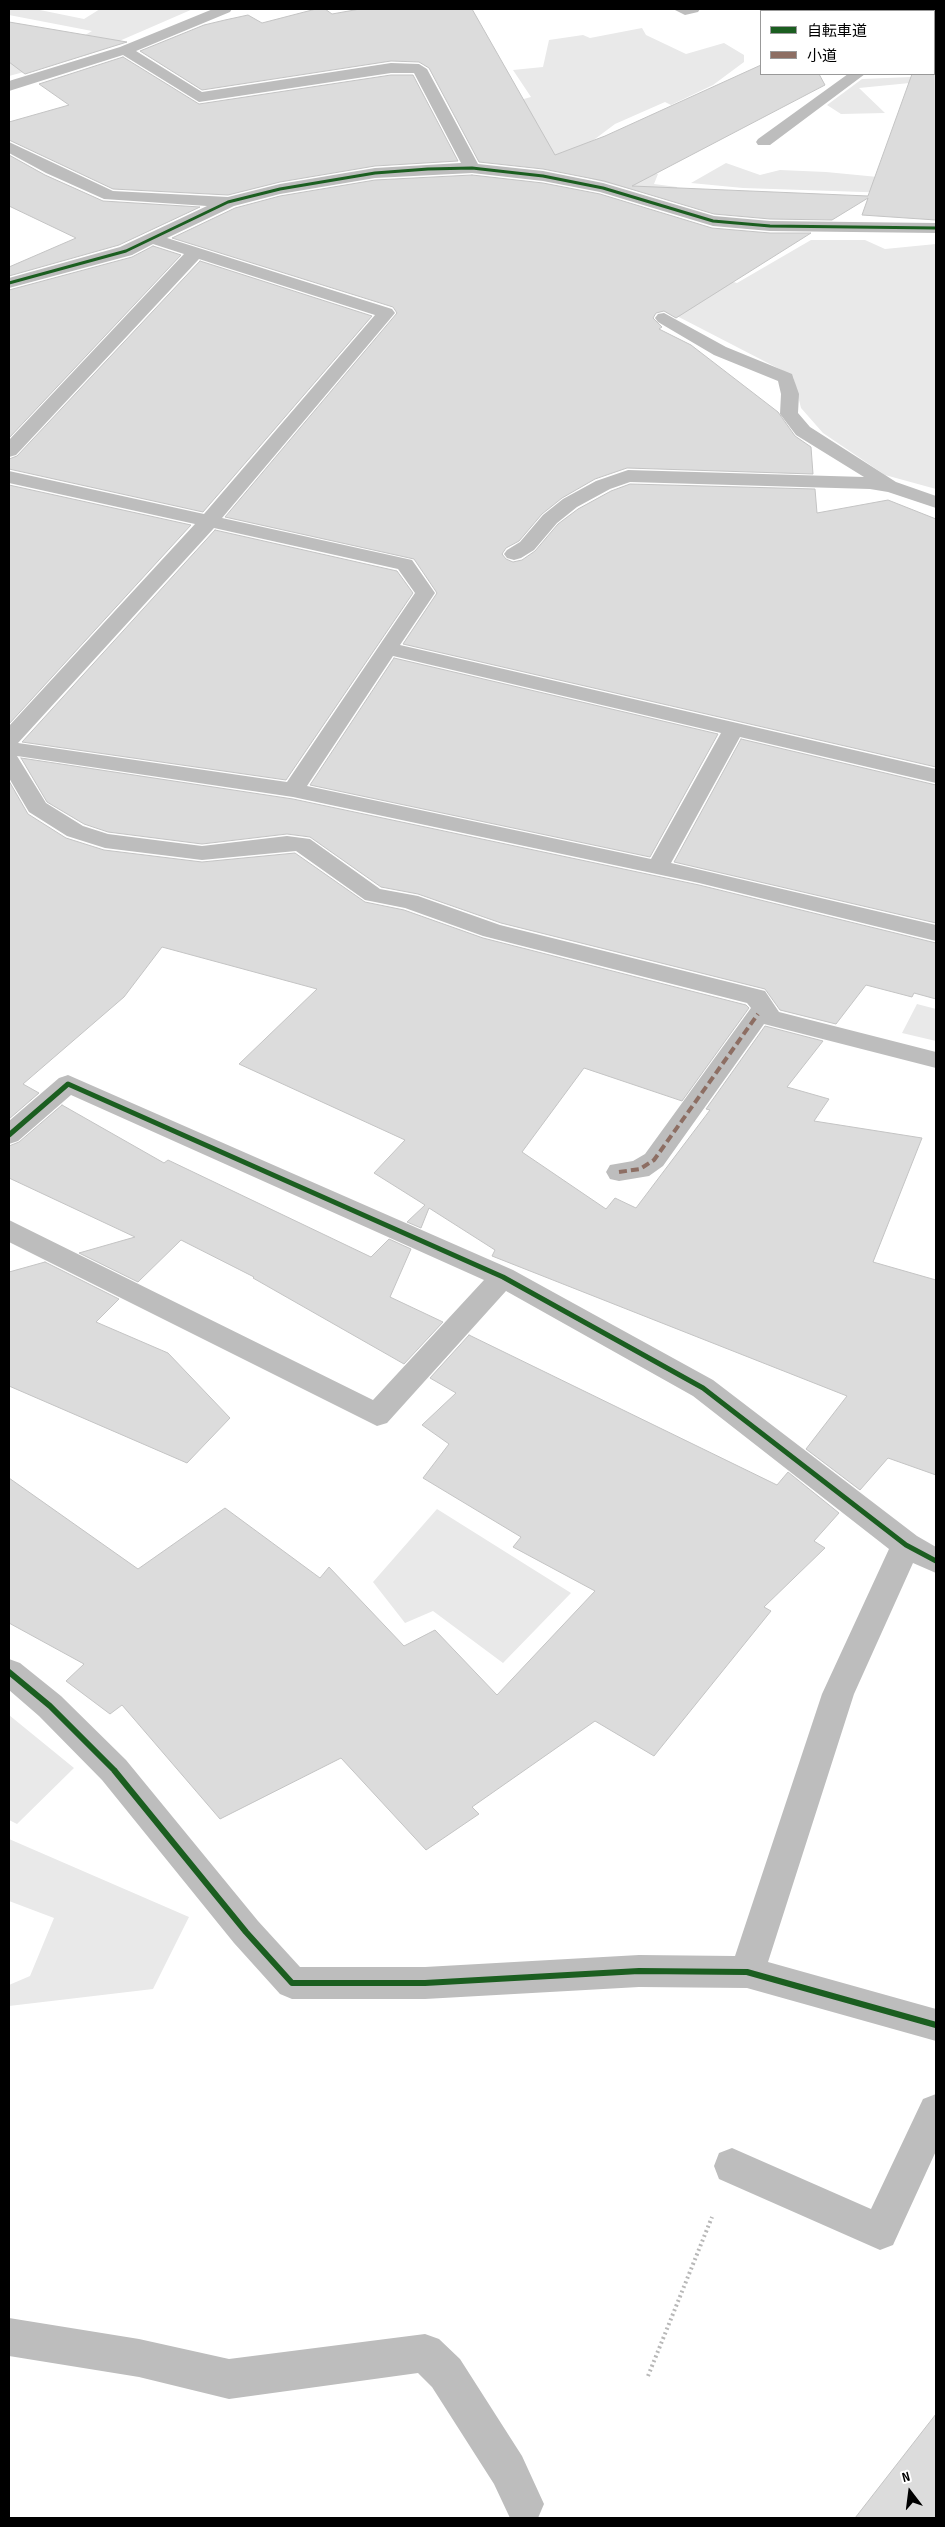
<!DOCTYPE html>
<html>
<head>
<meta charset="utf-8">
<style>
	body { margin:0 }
	#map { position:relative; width:945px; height:2527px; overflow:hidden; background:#fff; font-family:"Sofia Sans Condensed","Noto Sans JP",sans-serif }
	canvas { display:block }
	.frame { position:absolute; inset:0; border:10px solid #000; pointer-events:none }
	.legend { position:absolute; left:760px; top:10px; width:175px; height:65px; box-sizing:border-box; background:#fff; border:1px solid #999; margin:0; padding:6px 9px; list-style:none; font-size:15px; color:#000 }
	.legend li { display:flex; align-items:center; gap:10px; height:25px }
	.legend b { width:25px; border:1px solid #999 }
	.north { position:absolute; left:885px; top:2467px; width:50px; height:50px; -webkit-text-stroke:4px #fff; paint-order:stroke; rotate:345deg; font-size:14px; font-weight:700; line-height:20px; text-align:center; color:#000 }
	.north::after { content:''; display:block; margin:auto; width:18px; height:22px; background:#000; clip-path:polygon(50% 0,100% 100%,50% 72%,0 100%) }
</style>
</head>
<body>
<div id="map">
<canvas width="945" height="2527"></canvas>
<div class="frame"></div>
<ul class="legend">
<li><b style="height:6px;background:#1b5e20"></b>自転車道</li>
<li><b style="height:6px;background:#8d6e63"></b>小道</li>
</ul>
<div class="north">N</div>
</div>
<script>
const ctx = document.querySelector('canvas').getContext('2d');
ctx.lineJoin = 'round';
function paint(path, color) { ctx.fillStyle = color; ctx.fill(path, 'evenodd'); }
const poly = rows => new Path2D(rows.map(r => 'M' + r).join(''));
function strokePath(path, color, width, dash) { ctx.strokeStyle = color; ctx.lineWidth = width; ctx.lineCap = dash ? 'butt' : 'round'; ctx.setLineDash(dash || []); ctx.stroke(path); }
paint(poly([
	[9,9,35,9,84,19,100,9,193,9,87,55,9,76,9,56,56,52,92,31,9,15],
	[642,28,646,35,686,54,724,43,744,55,744,62,713,85,671,105,665,102,615,124,591,142,599,152,658,174,654,184,677,187,679,202,561,171,520,100,531,97,513,70,543,67,549,40,583,35,590,38],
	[936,76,936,101,920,82,859,88,885,113,841,114,827,105,862,79],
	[726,163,760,175,780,170,826,172,909,180,936,173,936,185,893,193,743,188,691,183],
	[811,240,865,240,885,249,936,244,936,489,885,475,823,433,801,408,793,376,673,314,726,280,737,283],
	[917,1004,936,1009,936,1041,902,1033],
	[437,1509,571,1593,503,1663,433,1611,405,1623,373,1582],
	[9,1715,74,1768,17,1824,9,1820],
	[9,1839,189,1917,153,1989,9,2006,9,1985,30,1976,54,1918,9,1901]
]), '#e9e9e9');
const building = poly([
	[316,9,325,9,332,14,360,9,472,9,555,155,605,136,761,65,761,74,819,74,825,85,632,186,868,196,912,74,934,74,934,27,936,28,936,220,862,215,868,198,832,220,770,219,714,214,604,181,543,169,479,162,429,68,419,62,391,61,202,90,140,51,204,25,225,20,248,15,262,23,316,9],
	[9,22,127,42,25,74,9,62,9,22],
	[123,57,199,104,391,75,413,75,458,161,375,166,280,182,228,195,113,189,9,140,9,122,69,105,39,84,123,57],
	[9,155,45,175,103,201,200,207,119,245,9,276,9,267,76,238,9,206,9,155],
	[472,175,543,183,600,194,712,228,770,233,811,233,676,318,664,311,656,313,653,318,662,327,659,329,691,345,778,412,795,436,811,447,813,474,627,468,595,479,562,498,542,514,519,541,506,548,502,554,506,559,513,562,522,560,535,551,558,524,578,509,611,491,630,484,815,489,817,513,888,500,936,519,936,767,403,644,437,593,414,559,225,517,397,313,393,307,172,238,235,208,280,196,375,180,472,175],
	[153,246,181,255,9,438,9,290,132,257,153,246],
	[200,261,372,316,203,512,9,469,9,459,17,456,200,261],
	[9,485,191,525,9,724,9,485],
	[215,530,397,571,413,593,286,780,22,742,215,530],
	[394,658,718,734,650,857,310,785,394,658],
	[741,739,936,785,936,923,674,862,741,739],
	[21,758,293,799,699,885,936,943,936,999,914,993,912,997,866,985,836,1024,780,1010,765,989,501,923,418,894,381,887,310,837,287,834,202,844,108,832,84,824,47,802,21,758],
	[9,781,28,814,66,838,104,850,202,862,295,853,365,902,404,910,483,938,746,1005,749,1008,682,1101,584,1068,522,1152,606,1209,615,1198,636,1208,710,1110,706,1109,765,1026,823,1041,787,1087,829,1099,814,1121,922,1138,873,1262,936,1280,936,1475,888,1458,860,1490,806,1449,847,1396,492,1256,495,1250,429,1208,421,1228,407,1222,425,1205,374,1173,405,1140,239,1064,317,989,162,947,124,997,23,1084,39,1093,9,1119,9,781],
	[62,1105,164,1163,168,1160,371,1257,389,1239,411,1249,390,1297,443,1322,404,1364,253,1278,254,1277,181,1240,138,1282,79,1253,135,1237,9,1178,9,1146,19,1142,62,1105],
	[45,1262,119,1299,96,1322,168,1353,230,1418,187,1463,9,1386,9,1272,45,1262],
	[469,1335,777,1485,788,1472,839,1513,814,1541,825,1548,764,1607,771,1611,654,1756,595,1721,472,1807,479,1814,426,1850,341,1758,220,1819,122,1705,110,1714,66,1681,84,1664,9,1623,9,1478,138,1569,225,1508,320,1578,329,1567,404,1646,435,1630,497,1695,595,1591,513,1547,521,1537,423,1478,449,1444,422,1425,456,1393,430,1378,469,1335],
	[936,2414,936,2518,855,2518,936,2414]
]);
paint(building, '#dcdcdc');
strokePath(building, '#c4c4c4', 1);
strokePath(poly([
	[648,2376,712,2217]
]), '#b8b8b8', 4, [2, 3]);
paint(poly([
	[213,9,232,9,230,12,136,51,202,92,391,63,419,64,427,69,478,164,543,171,603,183,714,216,770,221,936,223,936,233,770,231,713,226,600,192,543,181,472,173,375,178,280,194,234,206,167,238,392,309,395,313,222,518,412,560,435,593,400,645,936,769,936,783,740,737,671,863,936,925,936,941,699,883,293,797,17,756,46,803,83,826,108,834,202,846,287,836,310,839,380,889,418,896,500,925,765,991,779,1012,936,1052,936,1068,764,1024,663,1166,649,1176,619,1181,610,1179,606,1172,610,1165,633,1161,645,1154,751,1008,747,1003,483,936,405,908,365,900,296,851,202,860,105,848,67,836,29,812,26,807,9,778,9,726,195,524,9,483,9,471,204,514,375,315,199,259,16,455,9,457,9,440,184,254,153,244,132,255,9,288,9,278,120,247,207,206,104,199,46,173,9,153,9,142,113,191,228,197,280,184,375,168,461,163,414,73,391,73,199,102,123,55,9,91,9,81,120,47,213,9],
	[214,528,398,569,415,593,287,782,18,743,214,528],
	[393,656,721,733,651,859,307,786,393,656],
	[673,9,700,9,698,12,685,15,673,9],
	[759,9,778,9,779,11,761,12,759,9],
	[848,74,865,74,770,145,758,145,756,142,758,139,848,74],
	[664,313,726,347,792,374,799,394,798,413,810,427,896,482,936,496,936,508,888,492,870,489,630,482,610,489,577,507,557,523,534,550,521,558,514,560,507,558,504,554,507,550,520,542,543,515,563,499,596,481,628,470,864,477,796,435,780,414,781,394,778,381,714,355,658,322,655,318,658,314,664,313],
	[68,1075,513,1270,713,1380,917,1536,936,1547,936,1573,913,1563,854,1694,768,1962,936,2009,936,2041,747,1988,639,1987,425,1999,292,1999,280,1994,234,1943,102,1780,39,1716,9,1690,9,1659,20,1663,61,1696,126,1760,258,1921,300,1967,425,1967,639,1955,735,1956,822,1694,889,1549,693,1396,506,1291,387,1423,377,1426,9,1242,9,1220,373,1400,484,1280,71,1095,18,1141,9,1144,9,1121,59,1078,68,1075],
	[936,2094,936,2151,893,2245,880,2250,719,2179,714,2166,719,2153,732,2148,871,2209,923,2099,936,2094],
	[9,2318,139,2339,229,2359,425,2334,439,2339,460,2359,522,2456,544,2504,538,2518,510,2518,494,2484,432,2387,418,2373,229,2399,139,2377,9,2356,9,2318]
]), '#bdbdbd');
strokePath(poly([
	[619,1172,640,1169,654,1160,758,1014]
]), '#8d6e63', 4, [8, 4]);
strokePath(poly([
	[9,283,126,251,228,202,280,189,375,173,428,169,472,168,543,176,603,188,713,221,770,226,936,228]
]), '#1b5e20', 3);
strokePath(poly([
	[9,1135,68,1084,503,1277,703,1388,906,1545,936,1561]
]), '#1b5e20', 5);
strokePath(poly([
	[9,1672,50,1706,114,1770,246,1932,292,1983,425,1983,639,1971,747,1972,936,2025]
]), '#1b5e20', 6);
</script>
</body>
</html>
